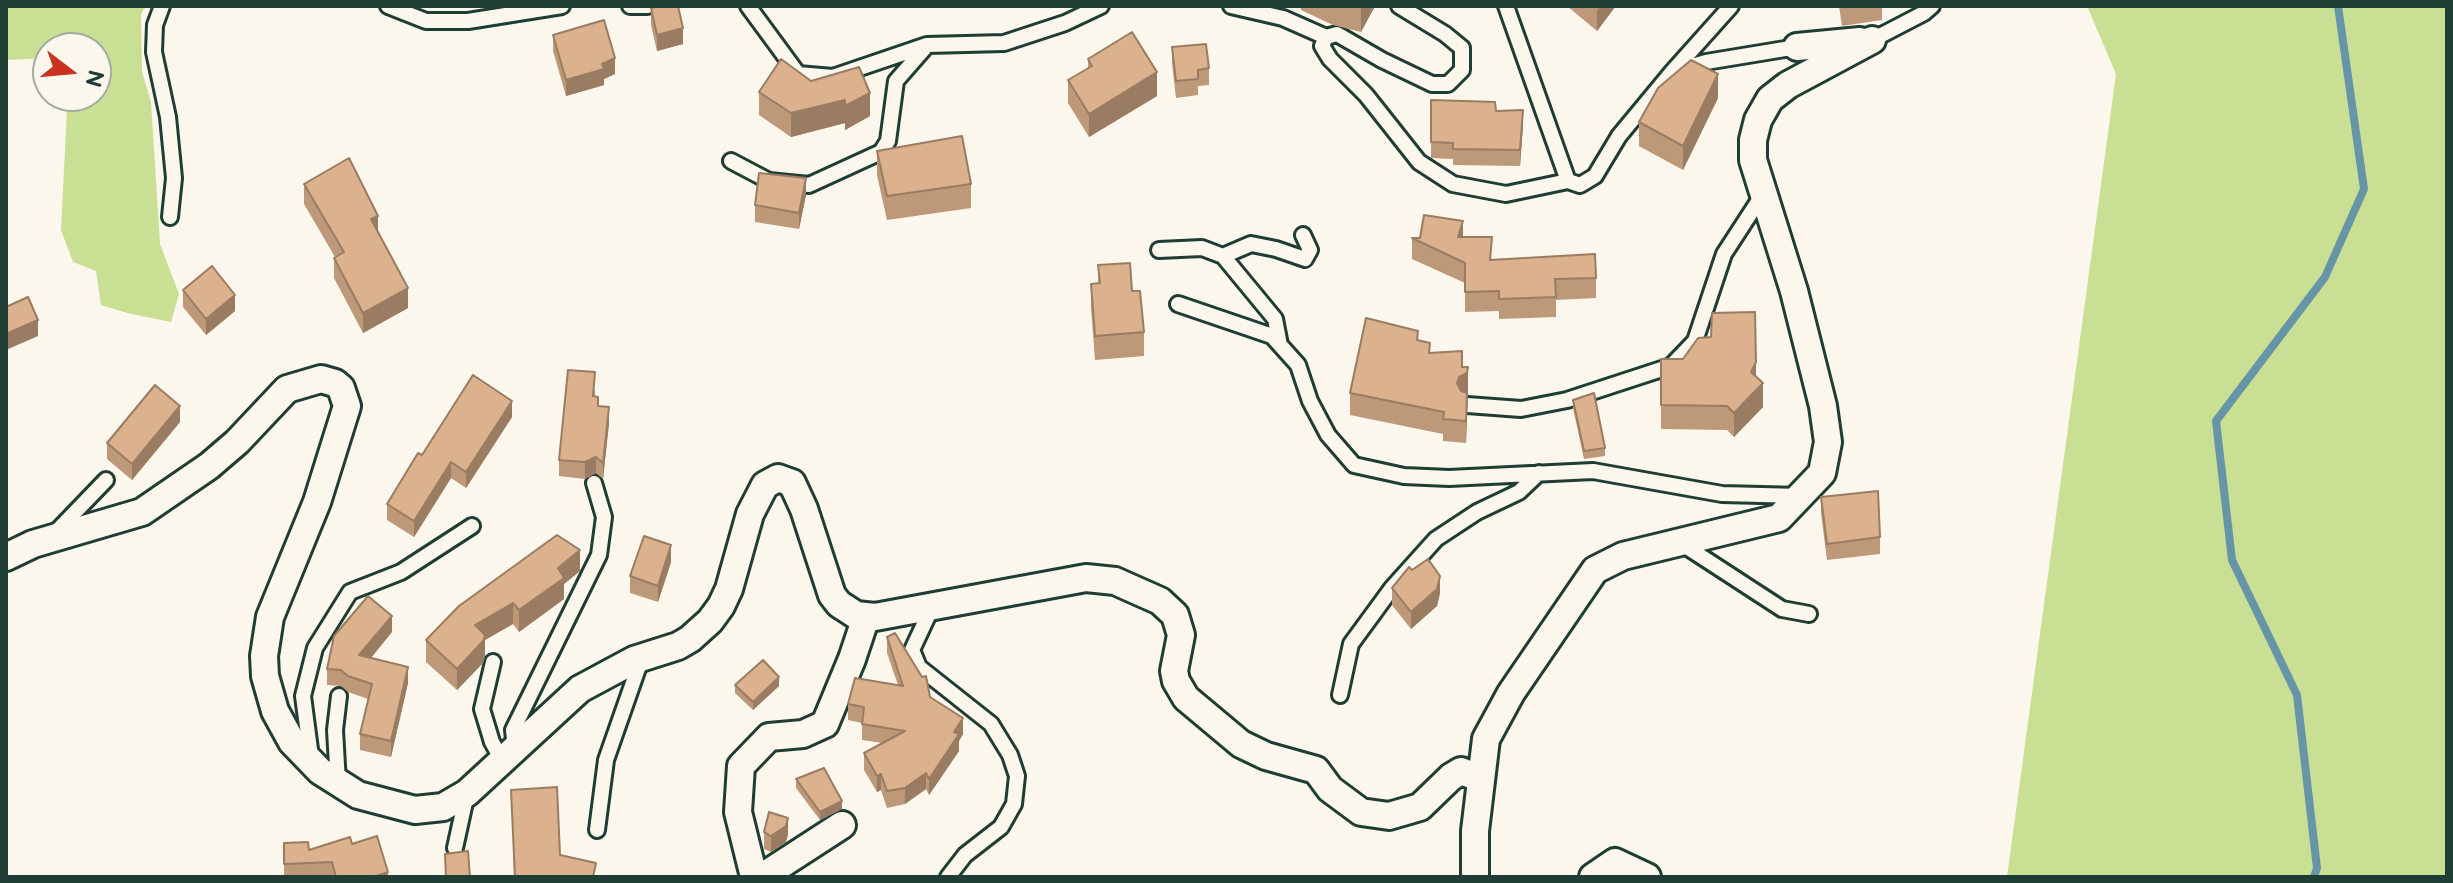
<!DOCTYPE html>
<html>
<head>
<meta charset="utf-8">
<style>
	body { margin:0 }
	#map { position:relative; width:2453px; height:883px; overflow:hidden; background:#fbf7ec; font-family:"Balsamiq Sans",sans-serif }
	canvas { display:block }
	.frame { position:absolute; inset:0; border:8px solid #1f3d34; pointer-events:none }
	.north { position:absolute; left:32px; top:32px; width:80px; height:80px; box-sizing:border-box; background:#fbf7ec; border:2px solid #a3ada2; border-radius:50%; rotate:106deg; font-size:22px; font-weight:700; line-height:32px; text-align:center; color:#1f3d34 }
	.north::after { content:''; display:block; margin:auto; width:28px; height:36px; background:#c8321e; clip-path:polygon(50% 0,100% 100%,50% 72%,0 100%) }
</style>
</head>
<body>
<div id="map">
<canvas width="2453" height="883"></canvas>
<div class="frame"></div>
<div class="north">N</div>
</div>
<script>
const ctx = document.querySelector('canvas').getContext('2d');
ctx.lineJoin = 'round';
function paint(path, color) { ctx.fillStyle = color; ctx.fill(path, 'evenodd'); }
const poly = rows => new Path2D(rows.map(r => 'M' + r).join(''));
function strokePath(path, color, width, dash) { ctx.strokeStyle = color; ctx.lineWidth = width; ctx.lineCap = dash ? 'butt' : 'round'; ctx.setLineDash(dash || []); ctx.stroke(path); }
paint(poly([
	[6,6,146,6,141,14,142,72,151,102,160,244,179,294,171,322,127,313,101,305,96,271,73,262,61,230,67,110,65,96,96,96,96,48,48,48,48,58,6,60],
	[2087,6,2447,6,2447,877,2007,877,2116,74]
]), '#c9df94');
strokePath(poly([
	[2314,877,2317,868,2297,695,2232,560,2216,421,2325,277,2364,189,2338,6]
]), '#6595a7', 8);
const lane = poly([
	[162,6,155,25,154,52,168,117,174,178,170,217],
	[388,6,426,21,468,21,562,6],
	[630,6,648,6],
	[748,6,798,74,833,77,927,45,1004,43,1065,23,1101,6],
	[1231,6,1283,18,1326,37],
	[1399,6,1445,34,1462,48,1462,70,1448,84,1432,84,1382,60,1337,34,1326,37,1322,46,1330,59,1366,95,1419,162,1453,184,1506,194,1568,181],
	[1506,6,1568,181,1580,185,1595,176,1619,136,1672,72,1706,62,1797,47],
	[1872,40,1924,13,1932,6],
	[1672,72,1731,6],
	[731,161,769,181,809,185,881,152,888,141,896,81,924,49],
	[1159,250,1202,248,1223,256,1275,319,1280,345],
	[1223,256,1251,244,1276,249,1305,259,1310,250,1303,235],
	[1178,304,1272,336,1298,365,1310,401,1328,435,1354,465,1404,476,1449,478,1593,471,1722,494,1801,496],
	[1467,405,1521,409,1567,400,1671,366,1695,341,1724,254,1763,194],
	[55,533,106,480],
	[1679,542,1782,609,1809,614],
	[932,607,912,650,919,667,991,724,1010,755,1017,776,1014,804,1001,827,965,855,948,877],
	[493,662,482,709,492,742,502,760],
	[1340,695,1351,644,1392,588,1436,539,1477,512,1519,492,1539,473],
	[515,748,513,730,599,555,604,517,594,483],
	[311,757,303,696,315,648,350,592,401,572,472,526],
	[338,783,335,730,339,696],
	[597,830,606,760,642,657],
	[455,848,467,793]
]);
const street = poly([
	[1797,47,1860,41],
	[6,557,33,544,142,512,209,466,237,442,287,389,321,379,335,383,341,388,347,406,317,502,270,617,264,656,265,676,275,711,292,742,320,771,358,795,415,810,443,807,467,793,580,689,634,660,678,646,690,639,710,621,721,606,729,589,750,514,765,485,778,478,792,483,804,509,832,595,839,604,856,615,875,617,1086,578,1115,581,1160,601,1175,615,1181,635,1174,671,1176,681,1186,698,1241,744,1266,756,1316,770,1330,789,1361,812,1389,816,1420,807,1451,777,1461,771,1479,778],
	[754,877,738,812,741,766,769,737,803,734,825,724,852,659,866,617],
	[762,877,842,825],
	[1475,877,1475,831,1486,739,1511,693,1595,570,1623,556,1779,518,1822,473,1828,442,1823,406,1794,291,1753,160,1753,140,1758,120,1770,99,1788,85,1872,40],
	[1593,877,1615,862,1647,877]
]);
strokePath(lane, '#1f3d34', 20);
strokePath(street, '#1f3d34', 32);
strokePath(lane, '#fbf7ec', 14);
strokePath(street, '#fbf7ec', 26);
paint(poly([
	[1301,6,1375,6,1361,32,1333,25,1301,10],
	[1567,6,1618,6,1615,7,1597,31],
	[1839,6,1883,6,1882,7,1882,20,1842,26],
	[651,8,683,44,657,51,651,25],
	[553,35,615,74,604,79,604,85,566,96,553,51],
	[1172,47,1209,68,1209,85,1198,86,1198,95,1176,98,1172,63],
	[1088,59,1157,96,1089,137,1068,103,1068,80,1088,68],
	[811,81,870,116,845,130,845,123,791,137,759,115,759,92],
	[1718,98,1683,170,1639,146,1639,122],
	[1431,100,1523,125,1520,166,1453,165,1453,159,1431,158],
	[877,151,971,184,971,208,887,220,877,175],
	[304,184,378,231,408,308,363,333,334,278,334,258,335,257,304,204],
	[806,195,799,229,755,222,755,205],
	[1463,237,1492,259,1596,278,1596,298,1556,300,1556,317,1499,319,1499,311,1465,312,1465,283,1412,259,1412,238],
	[1098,265,1132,291,1144,332,1144,356,1095,360,1091,307,1091,284,1098,283],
	[183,290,235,311,206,335,183,307],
	[1418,340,1430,353,1462,367,1468,389,1466,443,1443,441,1443,434,1350,415,1350,393],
	[1661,359,1756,376,1763,407,1734,437,1727,430,1661,429],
	[595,389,595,397,598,406,609,423,603,479,596,473,585,479,559,476,559,460],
	[1573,400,1605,448,1605,456,1584,459,1573,408],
	[512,417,466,488,451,478,414,537,387,520,387,504,422,455],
	[180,422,132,480,107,459,107,443],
	[1821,497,1880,537,1880,554,1827,560,1821,513],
	[671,562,658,602,630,593,630,576],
	[580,571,564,584,564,599,519,632,513,624,485,640,485,656,483,663,457,690,426,662,426,640],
	[1392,588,1440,593,1437,606,1411,629,1392,605],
	[392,632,371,658,408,683,391,757,360,750,360,734,368,699,348,692,341,686,327,685,327,669],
	[887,637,930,697,963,734,959,741,959,751,929,795,926,789,905,804,887,808,881,790,877,792,864,770,864,753,882,743,862,740,862,723,848,720,848,704,898,685,887,653],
	[735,685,779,686,753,710,735,693],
	[796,779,842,809,820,820,796,788],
	[511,790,560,855,596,877,514,877],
	[764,832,788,834,786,842,771,852,764,849],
	[284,843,309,850,352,844,388,877,284,877]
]), '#bd9879');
paint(poly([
	[1362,6,1375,6,1361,32,1361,8],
	[1601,6,1618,6,1615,7,1597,31,1597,10],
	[683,28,683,44,657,51,657,35],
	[615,58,615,74,604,79,604,85,566,96,566,80],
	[1157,72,1157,96,1089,137,1089,114],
	[1718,74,1718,98,1683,170,1683,146],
	[870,93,870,116,845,130,845,106],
	[845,100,845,123,791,137,791,113],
	[1523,110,1523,125,1520,166,1520,150],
	[806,178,806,195,799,229,799,213],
	[378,216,378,236,371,219],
	[1463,221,1463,241,1458,237],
	[408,288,408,308,363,333,363,313],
	[235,295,235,311,206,335,206,319],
	[38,320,38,336,6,350,6,334],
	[1756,362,1756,386,1763,383,1763,407,1734,437,1734,413],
	[1468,367,1468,389,1466,443,1466,421,1457,383,1459,377,1462,375],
	[512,401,512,417,466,488,466,472],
	[180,406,180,422,132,480,132,464],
	[609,407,609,423,603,479,603,463],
	[596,457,596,473,585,479,585,462],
	[451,462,451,478,414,537,414,521],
	[671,545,671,562,658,602,658,586],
	[580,550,580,571,564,584,564,599,519,632,519,610,558,568],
	[1440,576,1440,593,1437,606,1411,629,1411,612],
	[513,603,513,624,485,640,485,656,483,663,457,690,457,669,475,625],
	[392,616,392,632,359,672,359,655],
	[408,667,408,683,391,757,391,741],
	[779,677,779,686,753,710,753,702],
	[963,718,963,734,959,741,959,751,929,795,929,779,954,732],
	[926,773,926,789,905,804,905,788],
	[881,774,881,790,877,792,877,776],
	[842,801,842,809,820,820,820,812],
	[788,818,788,834,786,842,771,852,771,836],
	[388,872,388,877,373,877]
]), '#9a7c63');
const building = poly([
	[660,6,678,6,683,28,657,35,651,8,660,6],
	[604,20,615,58,602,64,604,69,566,80,553,35,604,20],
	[1132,32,1157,72,1089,114,1068,80,1092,66,1088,59,1132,32],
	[1206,44,1209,68,1198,70,1198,79,1176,81,1172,47,1206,44],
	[781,59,811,81,859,67,870,93,845,106,845,100,791,113,759,92,781,59],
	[1691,60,1718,74,1683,146,1639,122,1658,88,1691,60],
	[1431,100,1495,102,1496,111,1523,110,1520,150,1453,149,1453,143,1431,142,1431,100],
	[962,136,971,184,887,196,877,151,962,136],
	[349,158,378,216,371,219,408,288,363,313,334,258,344,252,304,184,349,158],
	[759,173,806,178,799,213,755,205,759,173],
	[1424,215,1463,221,1458,237,1492,237,1490,260,1595,254,1596,278,1555,279,1556,297,1499,299,1499,291,1465,292,1465,263,1412,238,1420,238,1424,215],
	[1130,263,1132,291,1140,291,1144,332,1095,336,1091,284,1100,283,1098,265,1130,263],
	[212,266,235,295,206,319,183,290,212,266],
	[28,297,38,320,6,334,6,307,28,297],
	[1755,312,1756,362,1751,372,1763,383,1734,413,1727,406,1661,405,1661,359,1683,359,1698,338,1711,337,1712,313,1755,312],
	[1366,318,1418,331,1417,340,1430,343,1429,353,1462,351,1462,367,1468,367,1467,373,1459,377,1457,383,1461,391,1467,393,1466,421,1443,419,1444,412,1350,393,1366,318],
	[568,370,595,372,593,396,598,397,598,406,609,407,603,463,596,457,585,462,559,460,568,370],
	[473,375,512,401,466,472,451,462,414,521,387,504,418,453,422,455,473,375],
	[155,385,180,406,132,464,107,443,155,385],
	[1594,393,1605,448,1584,451,1573,400,1594,393],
	[1878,491,1880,537,1827,544,1821,497,1878,491],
	[557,535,580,550,558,568,564,578,519,610,513,603,475,625,485,635,483,641,457,669,426,640,459,606,557,535],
	[644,536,671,545,658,586,630,576,644,536],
	[1428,559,1440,576,1437,589,1411,612,1392,588,1409,567,1412,570,1428,559],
	[368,596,392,616,359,655,408,667,391,741,360,734,372,684,348,676,341,670,327,669,334,636,368,596],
	[895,633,922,677,926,676,930,697,963,718,954,732,959,734,929,779,926,773,905,788,887,791,881,774,877,776,864,753,905,731,862,724,864,707,848,704,855,678,903,686,887,637,895,633],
	[763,660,779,677,753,702,735,685,763,660],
	[824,768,842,801,820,812,796,779,824,768],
	[557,787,560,855,596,863,593,877,515,877,511,790,557,787],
	[769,812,788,818,786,826,771,836,764,832,769,812],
	[377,836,388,872,373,877,336,877,332,862,284,864,284,843,308,842,309,850,350,837,352,844,377,836],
	[468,851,470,877,446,877,445,854,468,851]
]);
paint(building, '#dcb18d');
strokePath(building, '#9a7c63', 2);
</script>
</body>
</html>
